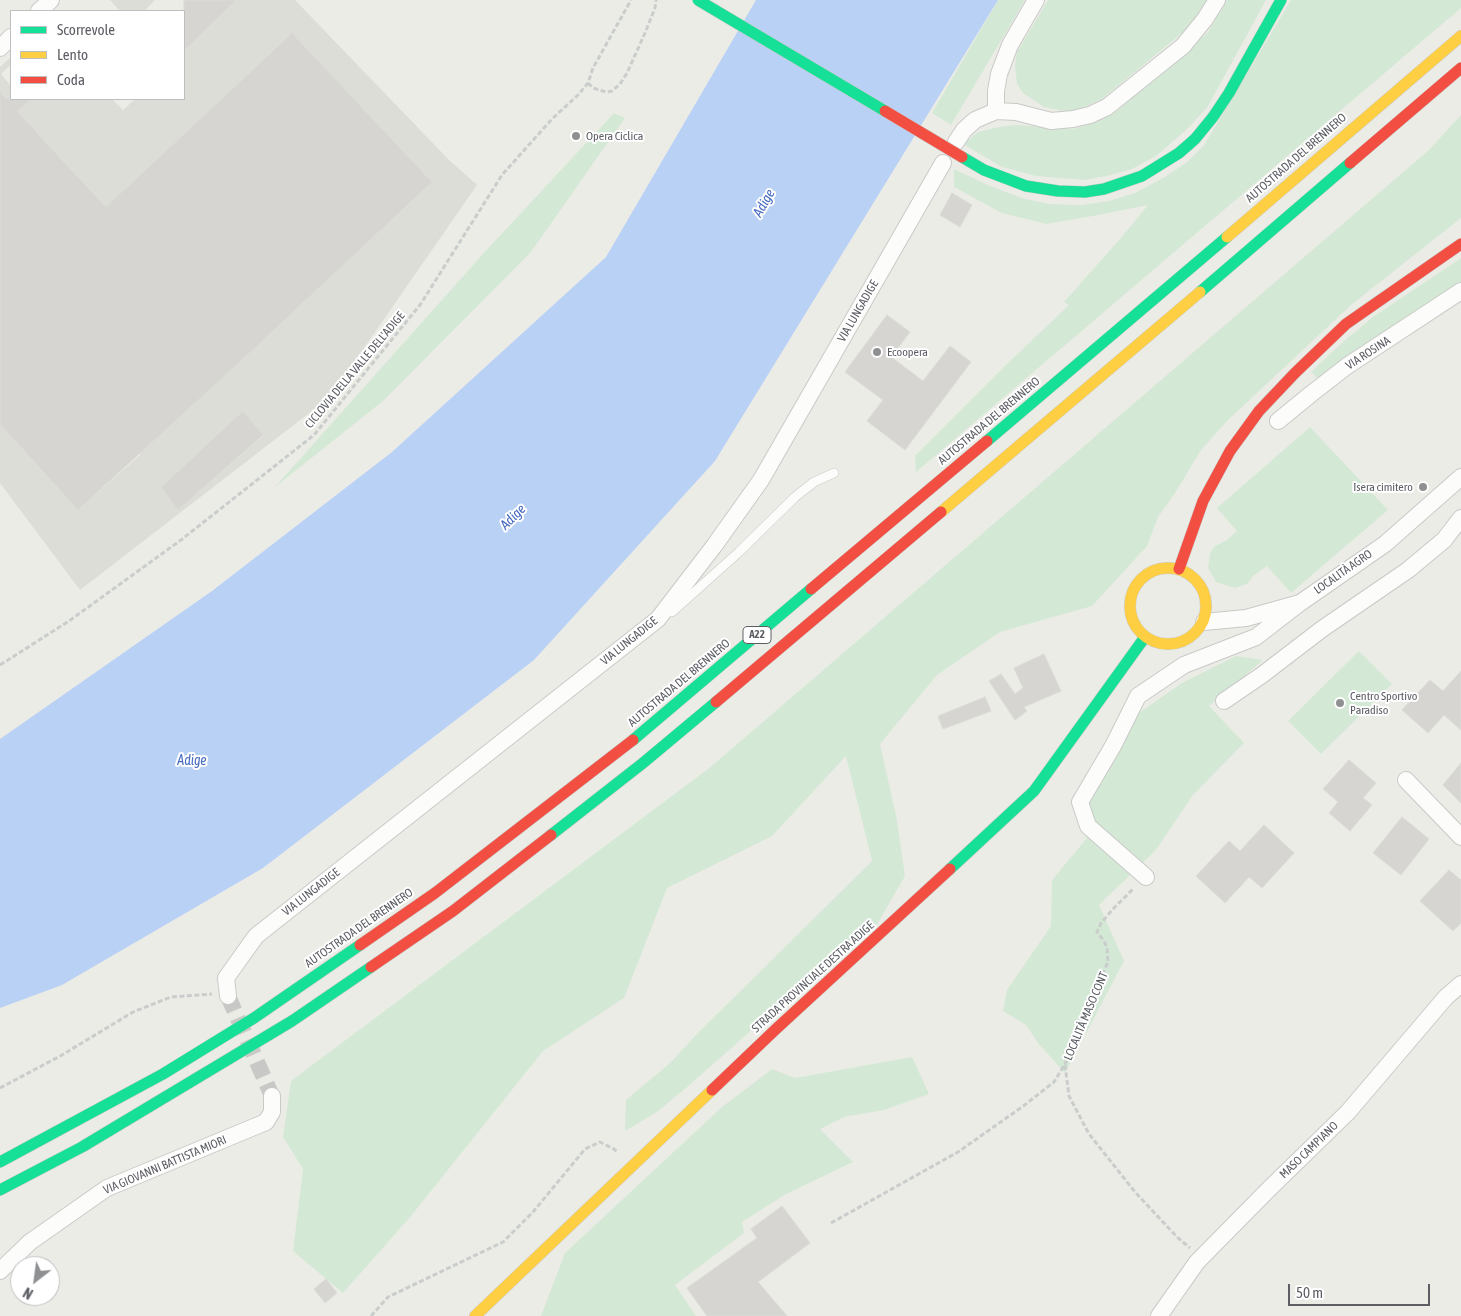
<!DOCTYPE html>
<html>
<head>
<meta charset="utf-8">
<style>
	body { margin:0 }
	#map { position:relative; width:1461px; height:1316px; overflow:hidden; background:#ecece6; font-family:"Asap Condensed",sans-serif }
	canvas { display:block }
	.legend { position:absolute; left:10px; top:10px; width:175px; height:90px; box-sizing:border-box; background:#fff; border:1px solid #bebfc1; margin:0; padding:6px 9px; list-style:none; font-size:15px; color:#5c5e64 }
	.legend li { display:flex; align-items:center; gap:10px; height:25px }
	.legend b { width:25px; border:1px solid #bebfc1 }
	.north { position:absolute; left:10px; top:1256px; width:50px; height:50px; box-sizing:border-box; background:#fff; border:1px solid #bebfc1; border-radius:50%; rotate:210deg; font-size:14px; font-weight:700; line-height:20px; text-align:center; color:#5c5e64 }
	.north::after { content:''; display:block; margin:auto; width:18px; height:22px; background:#8e9092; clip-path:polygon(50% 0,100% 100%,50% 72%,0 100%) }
	.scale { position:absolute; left:1288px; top:1284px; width:142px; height:22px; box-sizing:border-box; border:2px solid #5c5e64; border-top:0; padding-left:6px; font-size:15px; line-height:18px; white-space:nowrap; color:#5c5e64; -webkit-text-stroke:4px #fff; paint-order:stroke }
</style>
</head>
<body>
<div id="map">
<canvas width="1461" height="1316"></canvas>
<ul class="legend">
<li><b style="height:6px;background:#16e098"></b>Scorrevole</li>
<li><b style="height:6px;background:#ffcf43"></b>Lento</li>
<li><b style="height:6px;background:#f24e42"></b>Coda</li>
</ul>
<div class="north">N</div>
<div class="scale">50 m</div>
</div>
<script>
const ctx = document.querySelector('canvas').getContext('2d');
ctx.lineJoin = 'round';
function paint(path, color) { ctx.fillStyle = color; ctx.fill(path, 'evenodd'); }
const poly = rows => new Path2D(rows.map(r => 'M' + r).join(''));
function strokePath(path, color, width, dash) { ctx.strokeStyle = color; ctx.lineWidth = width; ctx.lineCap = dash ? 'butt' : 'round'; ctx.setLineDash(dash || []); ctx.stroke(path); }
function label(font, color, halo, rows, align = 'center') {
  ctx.font = font + ' "Asap Condensed",sans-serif'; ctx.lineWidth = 4; ctx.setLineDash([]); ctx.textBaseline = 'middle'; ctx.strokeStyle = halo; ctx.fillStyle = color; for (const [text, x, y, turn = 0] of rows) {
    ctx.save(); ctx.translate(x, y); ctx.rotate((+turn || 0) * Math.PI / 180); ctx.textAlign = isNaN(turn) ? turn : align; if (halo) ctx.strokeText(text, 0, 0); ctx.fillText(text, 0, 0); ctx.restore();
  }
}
paint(poly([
	[110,0,155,0,144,11,120,11],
	[236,0,295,0,449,160,477,185,330,397,80,590,0,483,0,424,78,510,140,455,0,301,244,356,0,92,0,67,11,57,11,64,1,74,11,86,11,99,23,99,26,103,31,99,112,99,123,110,135,99,184,99,184,51],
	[292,33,432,182,261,342,121,193],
	[243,411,263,436,178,510,161,487]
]), '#ddddd7');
paint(poly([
	[998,0,1025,0,951,125,932,113],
	[1048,0,1209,0,1202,12,1187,29,1103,98,1083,108,1068,112,1044,107,1023,93,1017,84,1015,65,1017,52],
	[1227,0,1266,0,1207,108,1185,131,1156,156,1132,169,1107,176,1084,180,1036,176,1002,167,963,144,978,132,999,127,1017,125,1053,128,1073,129,1089,124,1117,111,1208,32],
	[1291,0,1461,0,1461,8,916,472,915,456,1008,363,1069,305,1064,302,1119,240,1148,205,1098,215,1046,224,1002,213,954,187,954,169,990,186,1025,199,1050,204,1081,205,1109,201,1135,193,1165,177,1187,162,1204,145],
	[614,113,625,118,531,252,383,401,275,487,482,255],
	[1461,115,1461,218,1351,305,1228,420,1201,450,1175,493,1158,517,1147,546,1092,606,1000,632,937,675,880,744,897,820,905,876,876,926,779,1006,686,1088,657,1112,625,1131,626,1100,670,1063,697,1034,872,861,846,756,772,836,667,888,624,998,543,1051,411,1216,343,1293,293,1251,303,1169,283,1137,291,1081,708,769,1429,150],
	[1461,258,1461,288,1322,382,1311,372,1344,341,1373,317],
	[1310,427,1388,510,1291,593,1267,566,1253,576,1247,584,1235,588,1216,582,1208,568,1210,553,1215,546,1227,540,1237,531,1217,508],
	[1359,651,1392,684,1321,754,1288,721],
	[1236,656,1263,660,1209,706,1244,743,1193,795,1156,850,1099,905,1124,961,1065,1073,1038,1043,1026,1025,1003,1011,1007,990,1051,926,1052,880,1087,838,1072,798,1126,722,1182,683],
	[912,1057,929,1094,884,1110,844,1117,820,1129,853,1162,786,1194,742,1222,744,1233,675,1285,696,1316,541,1316,565,1253,722,1107,772,1069,795,1078]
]), '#d4e8d6');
paint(poly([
	[756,0,998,0,715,461,534,660,263,868,62,985,0,1008,0,739,212,591,392,452,606,257]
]), '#bad1f6');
const building = poly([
	[184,0,236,0,184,51,184,0],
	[292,33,432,182,261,342,78,510,0,424,0,92,6,99,31,99,17,111,106,207,292,33],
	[952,193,972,205,960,227,940,215,952,193],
	[887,315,910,332,891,357,923,381,950,346,971,362,905,450,867,421,883,400,845,372,887,315],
	[243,411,263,435,178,510,161,487,243,411],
	[1044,654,1061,691,1024,707,1027,711,1015,720,989,681,1001,674,1015,694,1023,688,1014,668,1044,654],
	[1461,671,1461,730,1444,715,1428,733,1402,710,1430,680,1443,691,1461,671],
	[985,697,991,711,943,729,938,716,985,697],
	[1349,760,1376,783,1363,798,1372,805,1350,831,1329,813,1338,802,1323,789,1349,760],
	[1461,763,1461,803,1443,785,1461,763],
	[1402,817,1429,839,1401,875,1373,853,1402,817],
	[1264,825,1294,853,1262,888,1249,877,1225,903,1196,876,1229,841,1240,851,1264,825],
	[1449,870,1461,880,1461,923,1453,931,1420,901,1449,870],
	[782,1206,810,1243,758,1282,787,1316,707,1316,687,1288,757,1238,751,1229,782,1206],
	[326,1279,337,1293,325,1303,314,1289,326,1279]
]);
paint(building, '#d6d5d1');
strokePath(building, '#dbdbd6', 1);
strokePath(poly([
	[228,996,272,1096]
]), '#c8c8c6', 16, [16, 8]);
const lane = poly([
	[672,612,739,552,795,497,814,482,834,473]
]);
const street = poly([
	[39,11,51,0],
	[0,48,11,37],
	[996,111,996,91,999,74,1010,45,1036,0],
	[956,142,964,130,975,120,996,111,1016,112,1051,121,1073,119,1090,115,1107,107,1183,46,1205,19,1217,0],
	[1278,421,1311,394,1347,366,1461,291],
	[1204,622,1246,618,1300,603,1385,544,1461,477],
	[1224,701,1262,675,1322,629,1408,570,1444,540,1461,518],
	[1406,780,1461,837],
	[1146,877,1088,826,1080,802,1113,746,1138,696,1184,665,1256,637,1300,603],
	[228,996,226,978,256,936,658,619,714,546,761,480,943,163],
	[0,1271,30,1242,107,1188,266,1122,272,1112,272,1096],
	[1159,1316,1197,1262,1268,1190,1348,1112,1446,997,1461,984]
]);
const fast = poly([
	[962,157,984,170,1026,186,1058,191,1085,192,1104,189,1142,176,1179,153,1195,139,1213,117,1229,93,1281,0],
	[1200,292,1350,163],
	[987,441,1227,237],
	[633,740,811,589],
	[551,835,643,763,716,702],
	[950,869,1034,791,1145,637],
	[0,1162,163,1074,254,1018,360,945],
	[0,1190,82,1147,292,1021,371,967]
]);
const slow = poly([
	[1227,237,1461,36],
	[941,512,1200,292],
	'1130 606a38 38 0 1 1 76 0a38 38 0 1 1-76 0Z',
	[475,1316,712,1090]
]);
const jam = poly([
	[1350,163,1461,68],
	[1179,569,1203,501,1230,451,1259,411,1295,373,1346,324,1461,244],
	[811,589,987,441],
	[716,702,941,512],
	[360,945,435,893,633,740],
	[371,967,453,911,551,835],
	[712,1090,776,1029,950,869]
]);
strokePath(lane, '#c9cac8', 10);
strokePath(street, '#c9cac8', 18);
strokePath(fast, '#c9c9c8', 12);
strokePath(slow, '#c9c9c8', 12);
strokePath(jam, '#c9c9c8', 12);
strokePath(poly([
	[588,83,593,88,606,92,612,91,620,84,627,73,645,33,655,8,656,0],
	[0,665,69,621,181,540,314,435,420,305,502,175,552,119,578,95,588,83,593,68,631,0],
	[1065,1065,1069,1096,1089,1134,1135,1192,1177,1237,1190,1248],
	[0,1088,62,1055,133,1012,171,997,212,994],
	[831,1223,958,1152,1022,1107,1054,1082,1065,1064,1083,1027,1099,982,1108,962,1107,948,1104,941,1097,932,1101,923,1114,908,1134,888],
	[371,1316,388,1297,503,1242,533,1212,585,1149,600,1142,614,1149,618,1153]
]), '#c9cdcb', 3, [5, 2.5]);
strokePath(lane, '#fcfcfb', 9);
strokePath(street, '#fcfcfb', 16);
strokePath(fast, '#16e098', 11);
strokePath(slow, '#ffcf43', 11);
strokePath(jam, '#f24e42', 11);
const fastBridge = poly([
	[698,0,885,111]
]);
const jamBridge = poly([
	[885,111,962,157]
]);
strokePath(fastBridge, '#c9c9c8', 12, []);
strokePath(jamBridge, '#c9c9c8', 12, []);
strokePath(fastBridge, '#16e098', 11);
strokePath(jamBridge, '#f24e42', 11);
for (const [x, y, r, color] of [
	[576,136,5,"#8e9092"],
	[877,352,5,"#8e9092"],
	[1423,487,5,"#8e9092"],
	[1340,703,5,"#8e9092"]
]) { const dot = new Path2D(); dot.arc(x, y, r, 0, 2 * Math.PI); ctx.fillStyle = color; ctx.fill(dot); strokePath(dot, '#fff', 2); }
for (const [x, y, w] of [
	[757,635,28]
]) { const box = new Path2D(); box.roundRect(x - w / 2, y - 8.5, w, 17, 4); ctx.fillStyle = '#fff'; ctx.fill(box); strokePath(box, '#5c5e64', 1); }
label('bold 11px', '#5c5e64', null, [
	["A22",757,635]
]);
label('12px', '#5c5e64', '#fff', [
	["Opera Ciclica",586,136],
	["Ecoopera",887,352],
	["Isera cimitero",1413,487,"right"],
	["Centro Sportivo",1350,696],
	["Paradiso",1350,710]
], 'left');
label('12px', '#5c5e64', '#fff', [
	["AUTOSTRADA DEL BRENNERO",1296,158,-41],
	["VIA LUNGADIGE",858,311,-60],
	["VIA ROSINA",1368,353,-33],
	["CICLOVIA DELLA VALLE DELL'ADIGE",355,370,-50],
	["AUTOSTRADA DEL BRENNERO",989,421,-40],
	["LOCALITÀ AGRO",1343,572,-35],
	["VIA LUNGADIGE",629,641,-39],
	["AUTOSTRADA DEL BRENNERO",679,683,-40],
	["VIA LUNGADIGE",311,892,-38],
	["AUTOSTRADA DEL BRENNERO",359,928,-35],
	["STRADA PROVINCIALE DESTRA ADIGE",813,977,-42],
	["LOCALITÀ MASO CONT",1086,1016,-67],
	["MASO CAMPIANO",1309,1150,-44],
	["VIA GIOVANNI BATTISTA MIORI",165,1165,-23]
]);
label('italic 14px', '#476bc1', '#fff', [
	["Adige",764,203,-60],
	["Adige",513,517,-45],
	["Adige",192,761]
]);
</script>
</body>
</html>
